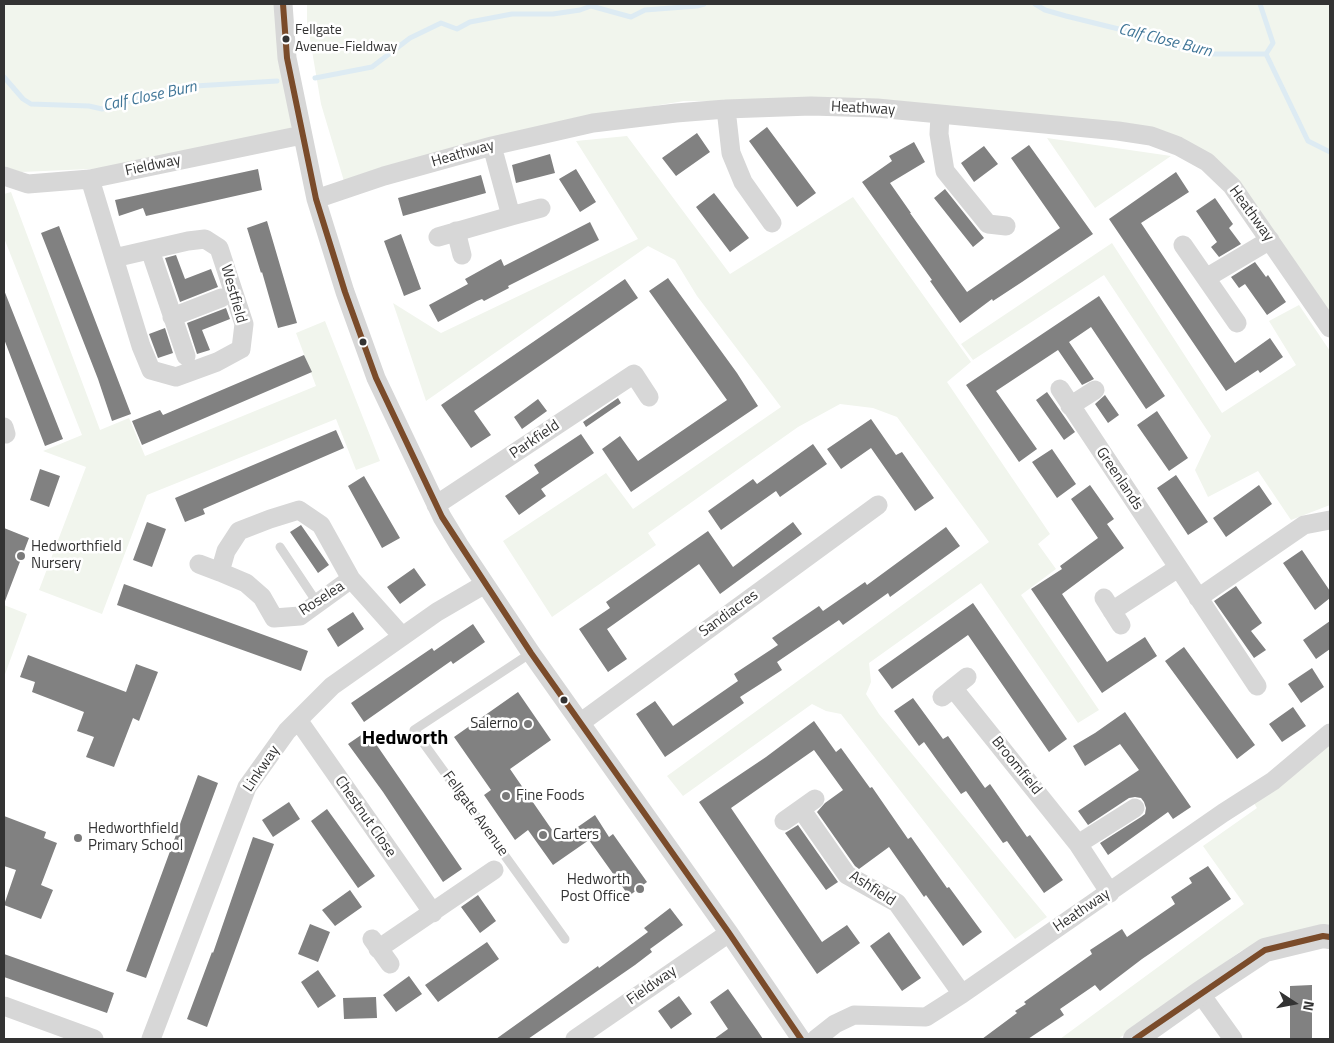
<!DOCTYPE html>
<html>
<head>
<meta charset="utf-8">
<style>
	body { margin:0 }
	#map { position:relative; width:1334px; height:1043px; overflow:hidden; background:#fff; font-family:"Titillium Web",sans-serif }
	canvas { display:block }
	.frame { position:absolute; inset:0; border:5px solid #333; pointer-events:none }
	.north { position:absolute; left:1269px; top:978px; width:50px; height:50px; -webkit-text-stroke:4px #fff; paint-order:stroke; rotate:101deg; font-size:14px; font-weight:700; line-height:20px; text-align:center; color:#333 }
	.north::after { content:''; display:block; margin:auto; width:18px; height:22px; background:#333; clip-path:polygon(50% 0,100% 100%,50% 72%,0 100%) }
</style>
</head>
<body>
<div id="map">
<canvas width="1334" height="1043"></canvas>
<div class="frame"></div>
<div class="north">N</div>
</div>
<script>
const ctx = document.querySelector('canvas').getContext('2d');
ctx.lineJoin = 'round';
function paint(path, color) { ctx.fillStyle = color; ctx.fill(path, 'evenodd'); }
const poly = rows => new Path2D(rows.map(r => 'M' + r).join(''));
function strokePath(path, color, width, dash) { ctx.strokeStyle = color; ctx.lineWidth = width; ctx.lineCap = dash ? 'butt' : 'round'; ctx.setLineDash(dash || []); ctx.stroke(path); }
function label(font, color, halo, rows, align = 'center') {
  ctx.font = font + ' "Titillium Web",sans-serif'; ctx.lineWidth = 5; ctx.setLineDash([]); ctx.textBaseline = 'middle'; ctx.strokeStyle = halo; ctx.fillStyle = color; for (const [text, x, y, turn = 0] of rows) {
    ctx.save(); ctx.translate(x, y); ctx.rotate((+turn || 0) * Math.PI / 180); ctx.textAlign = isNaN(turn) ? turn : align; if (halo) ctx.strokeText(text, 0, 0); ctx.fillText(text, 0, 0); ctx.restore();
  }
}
paint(poly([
	[4,4,283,4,302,135,113,168,21,172,4,167],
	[307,4,1330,4,1330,328,1232,186,1141,126,854,102,684,101,587,117,346,188,321,104,307,21],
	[627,136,730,274,853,197,971,362,947,382,1050,534,1038,544,1056,569,1021,595,1099,710,1078,723,981,583,869,663,871,682,866,694,879,714,1047,917,1015,939,841,714,826,711,812,704,683,796,667,776,989,542,897,417,873,408,840,404,798,427,648,533,656,545,552,617,503,541,606,473,633,509,781,407,697,296,675,260,648,246,426,401,393,303,441,333,638,239,576,141],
	[1047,138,1171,156,1095,208],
	[11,192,100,430,129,418,145,456,316,386,296,333,325,321,380,461,356,470,336,419,147,495,102,614,39,590,86,467,43,451,82,435,4,238,4,194],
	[1112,243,1222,413,1296,365,1269,321,1299,305,1330,351,1330,505,1291,520,1258,471,1208,497,1195,470,1211,436,1104,275,973,360,961,344],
	[4,605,27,614,4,677],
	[1330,733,1330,937,1267,939,1241,951,1118,1039,1060,1039,1244,904,1203,846,1257,808,1250,797]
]), '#f1f5ed');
strokePath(poly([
	[1035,4,1045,10,1066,16,1147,36,1166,45,1210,54,1266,54,1308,141,1330,152],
	[1260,4,1273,43,1266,54],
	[4,77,23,99,31,104,89,106,102,109,117,106,149,94,195,86,277,81],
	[315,78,372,67,410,38,441,23,457,29,470,22,512,14,553,14,580,10,591,6,631,17,645,10,697,6,704,4]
]), '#ddebf3', 5);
paint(poly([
	[767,127,816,193,797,207,749,141],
	[697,133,710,152,676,176,662,158],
	[914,142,925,162,890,183,911,213,910,213,967,292,1060,228,1011,158,1029,145,1093,234,1022,282,993,301,992,299,960,323,930,281,932,280,862,182,892,161,889,156],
	[984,146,998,164,974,182,961,163],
	[550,154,555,173,516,183,512,165],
	[258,169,262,190,146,216,143,208,119,216,115,200],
	[576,169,596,202,580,212,559,179],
	[1176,172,1189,192,1141,223,1235,363,1270,338,1283,357,1260,373,1258,370,1226,391,1109,219],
	[481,175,486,193,403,216,398,198],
	[945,189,984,238,973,247,934,198],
	[714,193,749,238,730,252,696,207],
	[1215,198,1233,224,1229,228,1241,244,1219,257,1211,247,1217,242,1196,211],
	[267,221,297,323,278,328,262,272,261,273,247,228],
	[590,222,599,240,508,286,509,288,484,301,482,299,477,301,438,322,429,305,468,284,465,279,501,259,504,266],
	[59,226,131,414,112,421,98,379,41,233],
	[401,234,421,289,404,296,384,241],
	[176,255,185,279,211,269,218,287,180,302,165,258],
	[1255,262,1266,277,1268,275,1286,302,1267,315,1245,284,1239,288,1231,277],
	[668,278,737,373,758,406,631,492,602,449,620,436,638,461,727,400,649,291],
	[625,279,638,298,474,411,491,435,471,448,441,405],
	[4,290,63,439,45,446,4,339],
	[1099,296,1165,396,1146,409,1091,327,1069,342,1094,379,1082,385,1058,350,996,391,1037,449,1019,462,966,385],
	[226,308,230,319,202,330,210,350,197,354,187,323],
	[165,328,173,353,158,358,149,334],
	[304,355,312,372,142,445,132,421,160,410,163,415],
	[1047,392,1075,432,1064,440,1036,400],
	[1105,395,1119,415,1108,423,1095,404],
	[618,398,621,403,586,427,583,422],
	[538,399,547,411,522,429,514,417],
	[1157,411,1188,458,1169,471,1137,425],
	[871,419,896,455,902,452,934,498,915,511,871,448,841,469,827,449],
	[336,430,344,448,203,509,205,514,185,522,175,498],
	[581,434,594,453,541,489,546,496,519,515,505,496,539,473,534,465],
	[813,444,827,464,780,497,776,491,721,530,708,511,753,479,757,484],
	[1052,449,1076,484,1057,498,1032,462],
	[40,469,60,476,49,507,30,500],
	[1176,475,1208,522,1188,535,1157,488],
	[364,476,400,538,382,548,348,486],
	[1090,485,1114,519,1107,524,1124,548,1062,594,1107,662,1145,637,1157,656,1102,693,1031,589,1062,569,1060,566,1098,538,1071,499],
	[1259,485,1272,504,1226,537,1213,518],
	[147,522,166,529,152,567,133,560],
	[793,522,802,534,720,594,699,564,607,629,627,659,608,672,579,629,610,608,606,602,708,531,733,567],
	[301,525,329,565,318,573,290,532],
	[946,527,960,546,890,597,888,593,843,625,839,620,777,662,782,670,740,697,744,703,665,757,636,714,655,701,673,726,738,681,734,674,778,645,772,638,819,606,823,611,865,582,867,585],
	[4,528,29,538,5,601,4,601],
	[1302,550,1330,591,1330,598,1315,610,1283,563],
	[414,568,426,585,400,604,387,587],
	[124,584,308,651,301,671,117,605],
	[1236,586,1262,623,1251,631,1266,650,1254,658,1214,601],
	[973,603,1067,739,1049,752,968,635,892,689,878,670],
	[353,612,364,629,338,647,327,629],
	[1330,621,1330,649,1316,659,1303,640],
	[473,624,485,642,453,664,451,661,364,722,351,703,432,648,434,651],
	[1184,647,1255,745,1237,759,1165,661],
	[28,655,126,692,136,664,158,672,139,721,133,718,114,767,86,757,94,737,77,731,84,712,32,692,35,682,20,677],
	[1312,668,1324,687,1301,703,1288,684],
	[518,692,551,740,510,769,559,840,595,815,609,837,613,834,647,882,629,896,589,840,553,865,528,830,515,840,484,795,491,790,454,737],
	[913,698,943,739,948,736,985,788,990,784,1027,837,1030,835,1063,880,1044,893,1007,841,1003,843,966,791,961,794,924,742,919,746,894,711],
	[1293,707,1306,726,1282,742,1269,724],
	[1125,712,1191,807,1173,819,1168,812,1108,855,1100,843,1141,817,1145,814,1146,808,1144,802,1141,798,1135,797,1129,798,1088,825,1078,811,1139,770,1120,744,1085,766,1073,746,1095,733],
	[814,721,836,752,841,748,870,788,872,787,908,839,911,837,947,888,949,887,982,932,963,946,926,895,924,897,889,847,859,869,855,866,817,812,825,803,843,790,814,750,731,808,822,942,847,925,860,943,817,974,699,802,766,757],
	[367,731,462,869,443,882,383,792,348,744],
	[198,775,218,783,146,978,126,971],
	[289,802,300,819,273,837,262,820],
	[327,809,375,876,358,888,311,821],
	[4,816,46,832,44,838,57,843,41,885,53,890,41,919,4,905,16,870,4,866],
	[798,825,838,882,826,890,785,833],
	[253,837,274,844,207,1027,187,1019,212,952,213,953],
	[1208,866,1231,899,1142,959,1100,991,1095,985,1060,1009,1064,1015,1028,1039,982,1039,1017,1013,1015,1011,1026,1004,1024,1002,1092,954,1090,950,1122,929,1127,937,1175,904,1171,897,1192,883,1189,878],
	[350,890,362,907,335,926,322,910],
	[478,895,496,921,480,933,461,907],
	[670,908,683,925,650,949,652,952,635,965,528,1039,496,1039,598,966,599,968,648,932,644,928],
	[310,924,330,932,318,962,298,954],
	[889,932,921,978,902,991,870,946],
	[487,942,499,959,438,1002,425,985],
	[4,954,114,993,107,1013,4,977],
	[318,970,336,996,318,1008,301,982],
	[409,976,422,994,396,1012,383,995],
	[1312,985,1312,1039,1290,1039,1290,986],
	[728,989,757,1030,763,1039,714,1039,728,1029,710,1002],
	[679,996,692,1014,671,1029,658,1011],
	[376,997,377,1018,344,1019,343,998]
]), '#818181');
strokePath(poly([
	[280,547,318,604],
	[531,653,414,730,565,939]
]), '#d7d7d7', 9);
strokePath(poly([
	[283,4,287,58,316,199,345,292,376,378,442,517,459,545,531,653,729,933,801,1039],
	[726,109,731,153,743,182,772,223],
	[940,115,939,134,945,171,988,224,1006,226],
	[492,146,511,216,541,208],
	[4,176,28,184,90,179,302,135],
	[90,179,114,258,141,346,151,370,176,377,217,362,241,349,244,324,219,248,205,239,188,241,114,258],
	[316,199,384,176,492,146,593,123,676,113,726,109,811,106,877,108,1118,131,1151,136,1178,146,1207,162,1232,186,1330,328],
	[456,231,462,255],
	[438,237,511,216],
	[1183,245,1237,323],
	[150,250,186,356],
	[1206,278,1270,240],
	[172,317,221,298],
	[1060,389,1257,686],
	[1070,406,1095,390],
	[4,427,6,434],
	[436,505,634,374,649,397],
	[199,564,220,572],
	[351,579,321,525,299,510,270,519,239,531,226,551,220,572,246,583,262,597,274,618,300,616,351,579,402,636],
	[1104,598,1121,625],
	[1198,598,1304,525,1330,520],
	[1112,611,1178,568],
	[953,688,1078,844,1135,808],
	[942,697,967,677],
	[298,720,433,913],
	[580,723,878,505],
	[801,809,847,875,897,903,962,994],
	[784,821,815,799],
	[1078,844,1110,893],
	[372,939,390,964],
	[378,949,494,870],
	[1200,993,1233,1039],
	[4,1006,94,1039],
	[151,1039,247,787,287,731,332,686,437,612,485,584],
	[575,1039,729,933],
	[816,1039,835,1024,854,1015,926,1017,962,994,1223,813,1273,781,1330,733]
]), '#d7d7d7', 19);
strokePath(poly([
	[1135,1039,1200,993,1265,950,1323,936,1330,937]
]), '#d7d7d7', 24);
strokePath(poly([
	[283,4,287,58,316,199,345,292,376,378,442,517,531,653,729,933,801,1039],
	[1135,1039,1265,950,1323,936,1330,937]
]), '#7a4b2a', 6);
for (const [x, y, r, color] of [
	[286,39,4.5,"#333"],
	[363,342,4.5,"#333"],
	[21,556,5,"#7a7a7a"],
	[564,700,4.5,"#333"],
	[528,724,5,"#7a7a7a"],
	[506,796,5,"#7a7a7a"],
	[543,835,5,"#7a7a7a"],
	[78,838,5,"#7a7a7a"],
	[640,889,5,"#7a7a7a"]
]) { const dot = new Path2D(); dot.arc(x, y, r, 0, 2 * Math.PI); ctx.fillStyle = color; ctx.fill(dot); strokePath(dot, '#fff', 2); }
label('14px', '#333', '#fff', [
	["Fellgate",295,31],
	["Avenue-Fieldway",295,48]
], 'left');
label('15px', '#333', '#fff', [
	["Heathway",863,109,3],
	["Heathway",463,154,-16],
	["Fieldway",153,166,-12],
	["Heathway",1251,214,54],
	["Westfield",233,294,74],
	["Parkfield",535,440,-34],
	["Greenlands",1119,479,56],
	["Roselea",322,599,-33],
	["Sandiacres",729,614,-36],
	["Broomfield",1016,766,51],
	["Linkway",262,769,-56],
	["Fellgate Avenue",475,814,54],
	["Chestnut Close",365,817,55],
	["Ashfield",872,889,33],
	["Heathway",1082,911,-34],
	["Fieldway",652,986,-35]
]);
label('15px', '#333', '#fff', [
	["Hedworthfield",31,547],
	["Nursery",31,564],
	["Salerno",518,724,"right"],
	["Fine Foods",516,796],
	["Hedworthfield",88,829],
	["Primary School",88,846],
	["Carters",553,835],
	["Hedworth",630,880,"right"],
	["Post Office",630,897,"right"]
], 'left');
label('italic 16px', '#3f7597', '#fff', [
	["Calf Close Burn",1165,41,14],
	["Calf Close Burn",150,97,-12]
]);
label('bold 20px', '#000', '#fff', [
	["Hedworth",405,739]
]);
</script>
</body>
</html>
